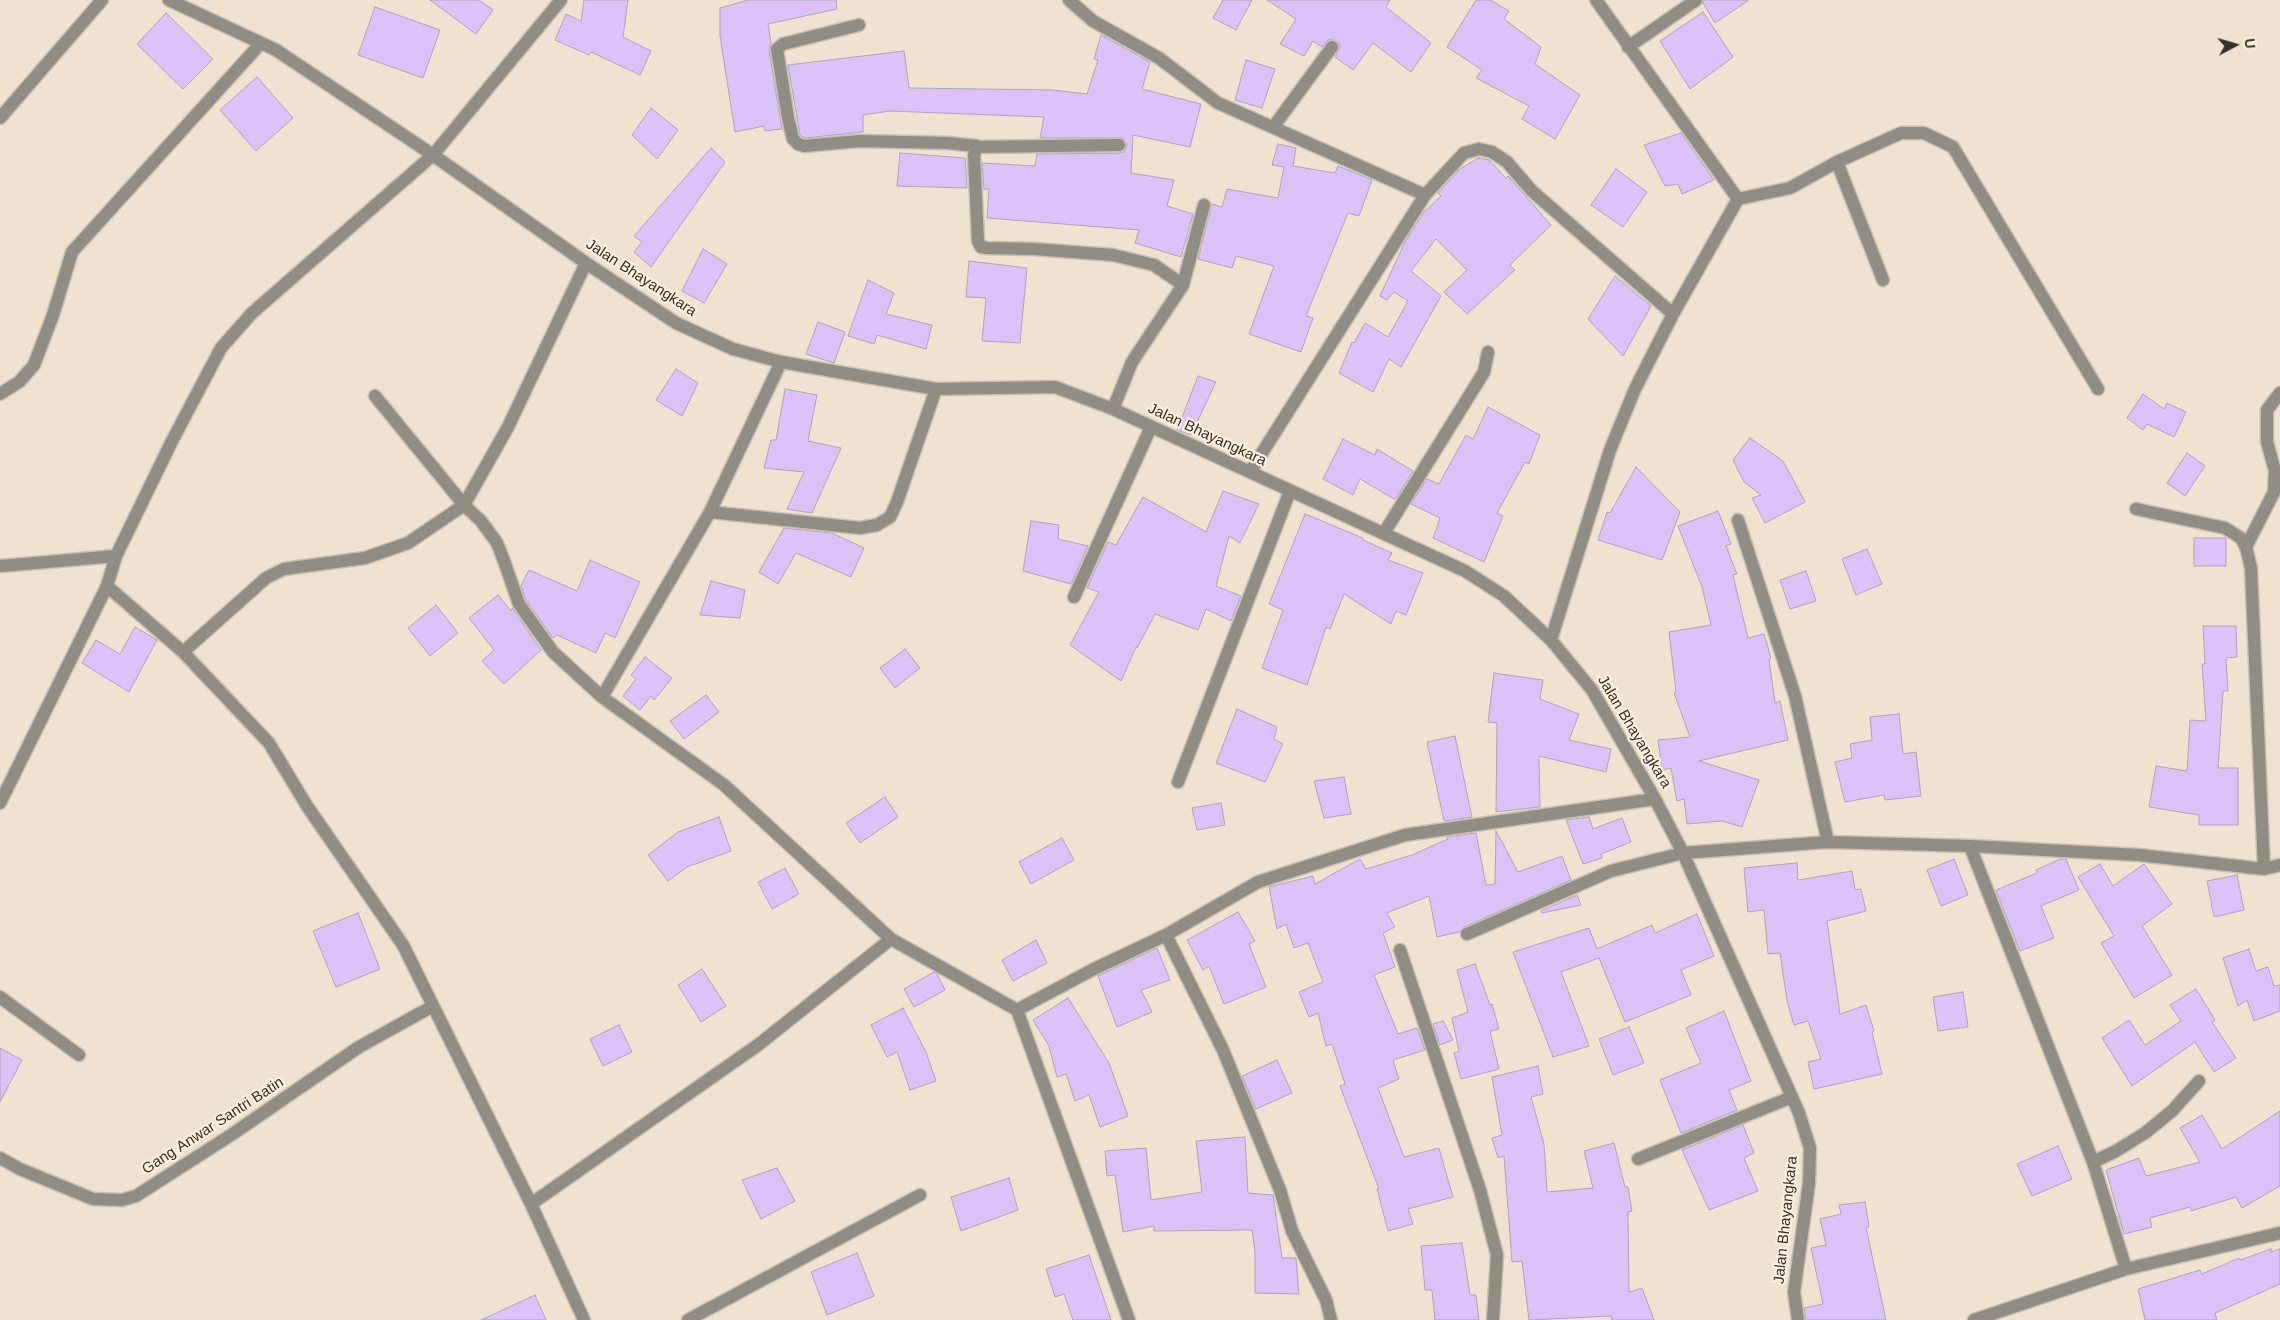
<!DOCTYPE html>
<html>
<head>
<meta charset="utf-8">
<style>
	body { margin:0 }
	#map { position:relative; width:2280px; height:1320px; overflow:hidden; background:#efe2d1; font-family:Arial,sans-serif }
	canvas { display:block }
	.north { position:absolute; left:2210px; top:20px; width:50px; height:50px; -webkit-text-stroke:4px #fdf0de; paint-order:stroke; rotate:84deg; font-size:14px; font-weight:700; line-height:20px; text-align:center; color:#37312b }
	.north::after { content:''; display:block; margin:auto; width:18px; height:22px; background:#37312b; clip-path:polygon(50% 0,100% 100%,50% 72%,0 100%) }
</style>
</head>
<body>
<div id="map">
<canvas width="2280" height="1320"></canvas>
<div class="north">U</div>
</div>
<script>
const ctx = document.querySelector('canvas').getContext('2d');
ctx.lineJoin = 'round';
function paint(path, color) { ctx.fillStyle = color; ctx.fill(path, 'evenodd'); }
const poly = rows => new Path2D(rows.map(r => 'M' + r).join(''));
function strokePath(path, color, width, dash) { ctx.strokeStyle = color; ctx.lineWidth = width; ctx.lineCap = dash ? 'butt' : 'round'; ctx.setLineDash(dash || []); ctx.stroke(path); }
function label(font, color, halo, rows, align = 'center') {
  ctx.font = font + ' Arial,sans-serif'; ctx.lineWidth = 4.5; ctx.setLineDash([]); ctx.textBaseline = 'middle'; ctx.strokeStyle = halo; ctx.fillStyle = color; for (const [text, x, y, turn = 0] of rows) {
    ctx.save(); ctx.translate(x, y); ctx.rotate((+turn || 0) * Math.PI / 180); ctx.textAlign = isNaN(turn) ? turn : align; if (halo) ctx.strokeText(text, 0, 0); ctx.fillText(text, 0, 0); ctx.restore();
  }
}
const building = poly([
	[430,0,479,0,493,10,476,34,430,0],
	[584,0,628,0,623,37,651,51,640,75,591,52,589,55,555,40,566,14,581,21,584,0],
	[748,0,836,0,837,9,768,24,771,43,769,50,782,129,765,131,764,126,735,132,720,36,720,8,748,0],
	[1223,0,1252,0,1236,30,1213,18,1223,0],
	[1267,0,1390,0,1386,7,1431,43,1411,72,1373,43,1353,70,1335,57,1340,47,1339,43,1333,39,1328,40,1322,47,1313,41,1304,56,1280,44,1296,19,1267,0],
	[1476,0,1490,0,1509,11,1504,19,1541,47,1535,64,1580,95,1555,139,1522,119,1529,106,1476,78,1482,70,1447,47,1476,0],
	[1704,0,1749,0,1715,23,1703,3,1704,0],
	[375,7,440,30,423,78,358,55,375,7],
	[1703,12,1733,57,1690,89,1660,41,1703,12],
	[166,13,213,59,183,89,137,44,166,13],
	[1101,35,1150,62,1142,89,1201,104,1190,147,1133,135,1131,173,1174,180,1167,206,1193,214,1181,257,1135,243,1139,230,987,218,989,189,984,189,982,163,1035,166,1037,154,1120,153,1124,152,1127,145,1123,138,1040,138,1044,117,890,111,863,115,863,132,805,138,800,135,788,65,904,51,909,88,1052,90,1087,94,1098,60,1094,59,1101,35],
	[1246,60,1275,69,1262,108,1235,100,1246,60],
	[257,77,293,118,256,151,220,110,257,77],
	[651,108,678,130,657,159,632,135,651,108],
	[1681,133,1714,180,1682,194,1678,184,1665,186,1644,145,1681,133],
	[1278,144,1296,148,1293,166,1335,173,1338,166,1372,180,1359,216,1348,213,1306,316,1313,318,1301,352,1249,334,1274,266,1236,256,1232,268,1198,259,1212,204,1222,207,1227,189,1278,198,1284,167,1272,165,1278,144],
	[711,148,725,162,651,267,634,252,642,242,634,236,711,148],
	[900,153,965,158,967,188,897,186,900,153],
	[1478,158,1489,160,1506,178,1508,176,1551,225,1510,265,1515,270,1467,314,1444,292,1467,270,1436,239,1411,271,1441,296,1401,367,1389,359,1373,392,1339,373,1352,342,1354,343,1365,323,1388,337,1408,301,1394,292,1387,300,1380,296,1405,242,1424,212,1441,196,1438,193,1460,169,1478,158],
	[1616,169,1647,192,1623,227,1591,205,1616,169],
	[703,249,727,264,704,303,682,291,703,249],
	[969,261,1027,268,1020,343,982,341,986,298,966,297,969,261],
	[1615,276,1651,306,1623,356,1588,319,1615,276],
	[868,280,894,293,886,314,932,325,926,349,877,335,874,344,848,336,868,280],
	[818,322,845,332,834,363,806,354,818,322],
	[676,369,698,383,682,416,656,400,676,369],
	[1198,376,1216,382,1191,435,1177,430,1198,376],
	[785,389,817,395,808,441,841,448,812,513,787,509,804,472,764,468,771,440,776,440,785,389],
	[2143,394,2164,409,2167,403,2186,412,2174,437,2147,424,2143,430,2127,418,2143,394],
	[1488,407,1540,435,1529,464,1525,462,1497,513,1503,516,1484,562,1433,538,1440,518,1411,504,1427,479,1439,484,1466,435,1473,439,1488,407],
	[1750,438,1783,461,1805,502,1765,523,1752,498,1761,495,1744,482,1733,460,1750,438],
	[1343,439,1375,455,1377,449,1413,471,1397,497,1394,499,1360,479,1353,495,1323,479,1343,439],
	[2187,453,2205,466,2185,496,2167,483,2187,453],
	[1636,467,1680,512,1662,560,1598,540,1607,512,1610,513,1636,467],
	[1223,491,1259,504,1240,543,1229,536,1216,586,1241,596,1231,621,1206,609,1198,630,1155,614,1137,648,1136,647,1121,681,1070,645,1099,592,1087,588,1108,542,1116,545,1143,497,1206,532,1223,491],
	[1718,511,1731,544,1726,546,1737,574,1733,575,1748,638,1764,634,1771,658,1769,659,1775,703,1780,701,1788,740,1699,761,1759,780,1742,827,1722,821,1687,824,1684,799,1677,801,1671,768,1662,770,1658,740,1690,737,1674,693,1676,692,1669,632,1711,625,1702,587,1678,526,1718,511],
	[1305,514,1363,538,1363,540,1392,553,1388,560,1423,573,1406,615,1396,611,1391,624,1344,594,1330,629,1326,627,1307,685,1262,668,1283,610,1269,604,1305,514],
	[1031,521,1059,525,1058,539,1088,546,1071,584,1023,571,1031,521],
	[784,528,832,533,864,548,851,577,796,553,778,584,759,572,784,528],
	[2194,538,2226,538,2226,566,2194,566,2194,538],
	[1867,549,1882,584,1856,595,1842,559,1867,549],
	[590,560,640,582,615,638,605,633,596,653,557,635,553,638,526,600,521,586,529,570,577,591,590,560],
	[1806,571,1816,601,1790,609,1780,580,1806,571],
	[711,581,745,590,740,618,700,615,711,581],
	[498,595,511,611,512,608,541,650,504,684,482,661,494,650,469,618,498,595],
	[436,605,458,633,430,656,408,628,436,605],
	[2203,626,2236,626,2237,657,2226,658,2228,691,2223,691,2218,768,2238,768,2238,825,2199,825,2199,815,2149,807,2156,766,2187,771,2190,720,2206,721,2202,664,2205,664,2203,626],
	[135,627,157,640,129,692,82,663,96,640,120,654,135,627],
	[905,649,920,668,895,688,880,668,905,649],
	[645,657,672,678,654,700,651,696,640,710,623,696,636,679,631,675,645,657],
	[1494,673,1543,680,1540,699,1579,714,1569,740,1611,749,1606,772,1539,756,1540,807,1496,812,1497,723,1488,722,1494,673],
	[706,695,719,712,684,739,670,721,706,695],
	[1237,709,1277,727,1274,739,1283,744,1265,782,1216,763,1237,709],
	[1899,714,1903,754,1916,752,1921,796,1885,800,1884,795,1845,802,1835,762,1852,758,1850,744,1872,740,1870,717,1899,714],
	[1455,736,1472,817,1444,821,1427,742,1455,736],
	[1344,777,1351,814,1324,818,1314,781,1344,777],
	[885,797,898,817,860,843,846,823,885,797],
	[1221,803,1225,825,1197,830,1192,808,1221,803],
	[719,817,731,851,687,867,668,881,648,855,678,832,719,817],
	[1589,817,1593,829,1622,818,1631,842,1601,854,1602,858,1583,864,1566,820,1589,817],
	[1496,831,1518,872,1562,856,1571,880,1464,927,1459,932,1437,937,1429,896,1387,913,1395,927,1383,933,1395,967,1374,975,1398,1034,1417,1028,1425,1050,1393,1060,1399,1079,1378,1088,1404,1157,1439,1148,1453,1197,1408,1209,1413,1224,1388,1231,1377,1189,1379,1189,1340,1086,1345,1084,1332,1044,1326,1046,1318,1013,1309,1017,1299,992,1323,982,1308,943,1294,948,1286,924,1277,929,1269,887,1313,876,1315,884,1360,859,1366,869,1412,855,1448,839,1447,837,1476,833,1486,885,1495,884,1496,831],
	[1062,838,1074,860,1031,884,1019,862,1062,838],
	[1954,859,1968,895,1941,906,1927,870,1954,859],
	[2060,859,2066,859,2079,890,2041,906,2054,938,2020,951,1996,890,2037,873,2036,870,2060,859],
	[1797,863,1798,880,1852,871,1855,890,1861,889,1866,911,1827,921,1840,1014,1866,1005,1874,1031,1872,1032,1882,1074,1814,1089,1808,1062,1821,1059,1808,1021,1794,1025,1787,1001,1780,953,1768,954,1764,910,1748,912,1744,868,1797,863],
	[2100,864,2113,886,2144,864,2172,904,2142,926,2172,975,2134,998,2101,943,2114,936,2078,877,2100,864],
	[785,868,799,894,772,909,758,882,785,868],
	[2237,875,2244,910,2214,917,2207,881,2237,875],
	[1577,895,1581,905,1542,913,1541,911,1577,895],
	[1238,912,1255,941,1249,944,1266,987,1224,1004,1209,966,1203,970,1187,940,1238,912],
	[358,913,380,969,336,987,313,931,358,913],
	[1697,914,1714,956,1681,970,1691,995,1625,1022,1599,958,1561,972,1589,1046,1553,1057,1513,952,1589,928,1597,949,1652,925,1655,933,1697,914],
	[1036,940,1047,963,1013,981,1002,960,1036,940],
	[1157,948,1170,980,1141,990,1152,1012,1117,1027,1098,976,1157,948],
	[2249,949,2256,971,2268,967,2274,986,2280,985,2280,1011,2254,1021,2247,1000,2238,1006,2223,958,2249,949],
	[1475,964,1490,1005,1492,1004,1499,1029,1490,1031,1499,1069,1461,1079,1454,1053,1459,1051,1452,1018,1468,1012,1457,970,1475,964],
	[702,969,726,1006,701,1022,678,985,702,969],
	[934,972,937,974,945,990,914,1007,904,989,934,972],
	[2196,989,2215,1020,2212,1022,2236,1058,2214,1072,2195,1042,2132,1086,2102,1038,2129,1020,2145,1045,2181,1021,2170,1005,2196,989],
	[1963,992,1968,1027,1938,1031,1933,997,1963,992],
	[1068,998,1109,1063,1128,1116,1100,1127,1089,1095,1075,1101,1066,1074,1057,1077,1049,1046,1033,1020,1068,998],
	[903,1008,926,1052,936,1081,910,1090,897,1052,887,1057,871,1025,903,1008],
	[1724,1011,1751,1081,1729,1090,1737,1110,1681,1133,1660,1080,1701,1063,1686,1028,1724,1011],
	[1443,1021,1453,1040,1440,1045,1433,1024,1443,1021],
	[619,1025,632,1052,603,1066,590,1039,619,1025],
	[1629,1027,1644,1063,1613,1075,1599,1039,1629,1027],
	[0,1048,22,1060,0,1102,0,1048],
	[1277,1060,1292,1093,1256,1109,1242,1076,1277,1060],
	[1538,1066,1543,1094,1531,1097,1544,1144,1547,1192,1593,1188,1584,1151,1614,1143,1625,1187,1628,1187,1632,1211,1628,1212,1629,1292,1642,1288,1654,1320,1612,1320,1611,1316,1529,1320,1522,1261,1512,1262,1504,1156,1498,1158,1492,1138,1502,1135,1492,1077,1538,1066],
	[2280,1111,2280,1186,2242,1208,2236,1197,2191,1211,2190,1207,2150,1218,2152,1227,2124,1234,2106,1170,2139,1158,2146,1176,2200,1162,2180,1128,2202,1115,2222,1149,2280,1111],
	[1743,1125,1754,1153,1744,1158,1758,1191,1709,1210,1682,1150,1743,1125],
	[1245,1137,1248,1193,1273,1195,1282,1258,1296,1258,1299,1294,1255,1293,1255,1252,1252,1230,1154,1231,1154,1226,1123,1232,1115,1175,1107,1176,1105,1151,1146,1148,1151,1200,1202,1192,1196,1141,1245,1137],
	[2058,1146,2072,1179,2032,1196,2017,1164,2058,1146],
	[777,1168,795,1201,761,1219,742,1180,777,1168],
	[1009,1178,1018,1210,961,1231,951,1197,1009,1178],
	[1865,1202,1869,1227,1866,1228,1886,1320,1806,1320,1804,1308,1823,1304,1811,1248,1826,1245,1820,1219,1841,1214,1839,1205,1865,1202],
	[1462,1243,1470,1295,1476,1295,1479,1320,1435,1320,1432,1290,1425,1290,1421,1246,1462,1243],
	[2271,1249,2271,1252,2280,1249,2280,1284,2215,1313,2217,1320,2145,1320,2138,1289,2200,1270,2202,1274,2239,1258,2240,1260,2271,1249],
	[857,1253,874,1296,827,1315,811,1272,857,1253],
	[1089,1255,1111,1320,1073,1320,1064,1294,1055,1297,1046,1269,1089,1255],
	[535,1295,546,1320,481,1320,535,1295]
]);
paint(building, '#dbc2f9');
strokePath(building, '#ada5b7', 1);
const minor = poly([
	[169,0,276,50,433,155,586,263,676,323,733,349,781,362,936,389,1055,387,1113,409,1465,571,1504,596,1551,640,1592,690,1655,799,1683,853,1799,1113,1810,1148,1809,1183,1794,1292,1798,1320],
	[1069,0,1093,21,1159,58,1218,103,1425,195],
	[859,25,783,44,777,49,788,118,793,139,798,144,804,146,860,141,948,143,977,146],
	[1628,47,1696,0],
	[0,118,102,0],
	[1274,126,1332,47],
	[1119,145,977,147,974,155,978,241,981,247,987,248,1034,249,1113,255,1154,265,1183,285],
	[1837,162,1883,280],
	[1738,199,1790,188,1837,162,1901,133,1924,133,1953,147,2098,389],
	[0,394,19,382,34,365,53,315,72,252,261,43],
	[375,396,464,505,481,521,497,543,504,561,519,604,553,652,602,697,724,785,891,939,1017,1010,1129,1320],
	[1113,409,1132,362,1183,285,1204,205],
	[1250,472,1425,195,1464,153,1479,149,1492,152,1507,162,1532,191,1673,314],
	[2136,509,2225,528,2241,538,2246,547,2251,568,2264,869],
	[710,512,860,528,877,525,890,517,897,502,936,389],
	[1738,520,1795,696,1828,842],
	[1384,533,1484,372,1488,352],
	[2246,547,2274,492,2275,471,2267,442,2267,410,2280,393],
	[0,566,116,556],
	[107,586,183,652,269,743,307,806,403,945,531,1204,584,1320],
	[1074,597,1151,427],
	[1551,640,1610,450,1635,389,1673,314,1738,199,1596,0],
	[183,652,266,578,284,569,365,558,408,543,464,505,508,427,586,263],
	[602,697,710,512,781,362],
	[1178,782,1290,491],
	[0,803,107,586,116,556,172,441,221,348,252,313,433,155,561,0],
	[1970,846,2093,1162,2126,1269],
	[1467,934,1611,871,1683,853,1828,842,1970,846,2139,855,2264,869,2280,865],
	[1166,935,1223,1050,1280,1190,1292,1231,1326,1300,1331,1320],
	[1400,950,1480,1190,1497,1255,1493,1320],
	[0,997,79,1055],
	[1017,1010,1094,969,1166,935,1258,882,1405,835,1655,799],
	[0,1158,20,1169,93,1199,122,1200,136,1196,231,1135,359,1047,433,1006],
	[1638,1159,1792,1097],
	[2093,1162,2116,1151,2145,1133,2172,1111,2199,1081],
	[531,1204,758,1045,891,939],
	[688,1320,920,1195],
	[1974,1320,2126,1269,2280,1233]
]);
strokePath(minor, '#cabfb0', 15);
strokePath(minor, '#918d85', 12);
label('15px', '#37312b', '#fdf0de', [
	["Jalan Bhayangkara",641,278,33],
	["Jalan Bhayangkara",1207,435,25],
	["Jalan Bhayangkara",1634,732,59],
	["Gang Anwar Santri Batin",213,1126,-33],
	["Jalan Bhayangkara",1786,1220,-84]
]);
</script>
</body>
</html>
